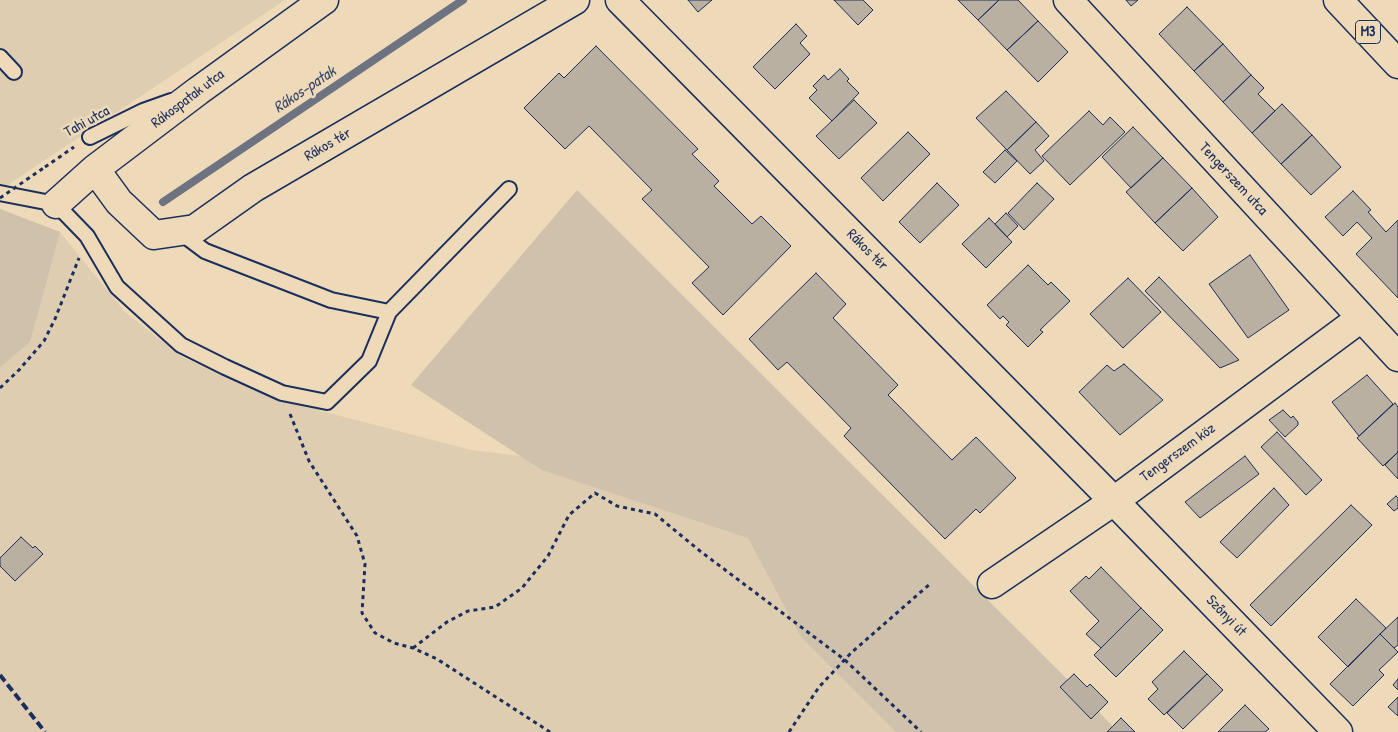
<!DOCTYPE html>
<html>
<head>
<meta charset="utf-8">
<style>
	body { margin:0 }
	canvas { display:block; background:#eedab8 }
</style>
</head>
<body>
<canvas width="1398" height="732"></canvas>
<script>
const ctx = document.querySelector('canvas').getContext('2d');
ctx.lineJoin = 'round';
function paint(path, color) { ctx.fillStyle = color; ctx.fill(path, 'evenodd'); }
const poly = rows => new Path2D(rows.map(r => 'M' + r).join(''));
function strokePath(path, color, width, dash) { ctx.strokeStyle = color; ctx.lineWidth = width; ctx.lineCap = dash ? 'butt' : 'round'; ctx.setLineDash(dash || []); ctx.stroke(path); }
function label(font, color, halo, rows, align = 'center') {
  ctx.font = font + ' "Patrick Hand",sans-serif'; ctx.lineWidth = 5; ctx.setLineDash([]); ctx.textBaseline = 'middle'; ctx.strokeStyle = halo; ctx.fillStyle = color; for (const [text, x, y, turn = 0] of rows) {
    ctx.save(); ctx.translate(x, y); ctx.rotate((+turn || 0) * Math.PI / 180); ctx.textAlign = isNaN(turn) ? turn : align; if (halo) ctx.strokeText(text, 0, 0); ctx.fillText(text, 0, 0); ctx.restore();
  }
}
paint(poly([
	[0,0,285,0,0,190],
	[0,209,60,232,125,312,182,357,287,402,471,450,706,478,1118,732,0,732]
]), '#decdb1');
paint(poly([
	[577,190,1084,696,1118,732,896,732,801,637,748,538,542,470,411,385],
	[0,209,60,232,30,342,0,367]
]), '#cfc1ab');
strokePath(poly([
	[163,202,463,0]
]), '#6e7381', 8);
const building = poly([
	[688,0,712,0,698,12,688,0],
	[834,0,863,0,873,10,858,25,834,0],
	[958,0,999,0,978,20,958,0],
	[999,0,1018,0,1038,21,1007,50,978,20,999,0],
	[1126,0,1138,0,1131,6,1126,0],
	[1187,7,1223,44,1194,71,1159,34,1187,7],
	[1038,21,1068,52,1038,82,1007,50,1038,21],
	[796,24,807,36,800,43,810,54,775,89,753,67,796,24],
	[1223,44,1251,75,1223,102,1194,71,1223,44],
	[596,46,698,149,692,154,719,181,714,186,752,224,761,216,791,246,723,315,692,283,709,267,642,199,652,190,589,126,565,149,524,108,559,73,564,78,596,46],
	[840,69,849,79,847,81,859,93,832,121,809,98,817,90,813,86,824,75,828,80,840,69],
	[1251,75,1264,88,1258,94,1275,111,1252,133,1223,102,1251,75],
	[1006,91,1036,122,1007,150,976,118,1006,91],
	[854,100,877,123,839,159,816,136,854,100],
	[1282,104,1312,135,1281,164,1252,133,1282,104],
	[1089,111,1103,125,1110,117,1125,132,1070,185,1042,156,1089,111],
	[1036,122,1049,136,1035,150,1044,161,1030,174,1007,150,1036,122],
	[1133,127,1163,158,1131,188,1102,157,1133,127],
	[908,132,930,154,883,201,861,178,908,132],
	[1312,135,1341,167,1311,195,1281,164,1312,135],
	[1005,150,1017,161,995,183,983,172,1005,150],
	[1163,158,1192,188,1155,223,1126,192,1163,158],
	[937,183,959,205,920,243,899,222,937,183],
	[1037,183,1054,199,1024,230,1008,213,1037,183],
	[1192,188,1218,217,1183,251,1155,223,1192,188],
	[1353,191,1371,210,1368,212,1386,232,1398,220,1398,298,1356,254,1372,238,1357,222,1343,236,1325,217,1353,191],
	[1006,213,1018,226,1007,237,995,224,1006,213],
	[989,218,1012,242,986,268,962,244,989,218],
	[1250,255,1289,310,1248,338,1209,284,1250,255],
	[1028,265,1048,285,1051,282,1070,301,1040,330,1043,332,1028,347,1006,325,1009,322,1003,316,1000,319,987,305,1028,265],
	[816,273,846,304,833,318,898,385,888,395,952,460,976,437,1016,478,980,513,976,509,945,539,844,436,851,428,787,362,778,370,749,339,816,273],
	[1159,277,1239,360,1220,368,1145,291,1159,277],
	[1128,278,1161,312,1123,348,1090,314,1128,278],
	[1124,364,1163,400,1120,435,1079,392,1107,365,1114,371,1124,364],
	[1367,375,1393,404,1359,436,1332,402,1367,375],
	[1395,403,1398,407,1398,452,1383,466,1357,438,1395,403],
	[1283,410,1291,418,1293,416,1298,422,1298,425,1285,437,1269,420,1283,410],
	[1277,432,1322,480,1306,495,1261,447,1277,432],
	[1398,452,1398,479,1385,465,1398,452],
	[1245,456,1259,474,1200,518,1185,502,1245,456],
	[1274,488,1289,505,1237,558,1220,542,1274,488],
	[1396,496,1398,498,1398,508,1394,511,1387,504,1396,496],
	[1351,505,1372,525,1271,626,1250,605,1351,505],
	[21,537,33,548,35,546,43,554,15,581,0,566,0,558,21,537],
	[1101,567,1141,608,1101,648,1086,634,1099,621,1070,591,1086,576,1089,579,1101,567],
	[1356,599,1386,628,1348,667,1318,637,1356,599],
	[1141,608,1163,630,1116,677,1094,655,1141,608],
	[1398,617,1398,645,1394,648,1380,634,1398,617],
	[1380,634,1398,652,1379,670,1384,675,1353,706,1330,684,1380,634],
	[1184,651,1207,674,1164,715,1148,699,1158,689,1152,682,1184,651],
	[1074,674,1087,687,1090,684,1108,702,1091,719,1060,687,1074,674],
	[1207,674,1223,690,1183,729,1167,713,1207,674],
	[1398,679,1398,690,1393,685,1398,679],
	[1398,697,1398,716,1388,707,1398,697],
	[1245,705,1269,729,1265,732,1218,732,1245,705],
	[1121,718,1135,732,1107,732,1121,718]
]);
paint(building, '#bab0a2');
strokePath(building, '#1b2f5e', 1);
const lane = poly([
	[0,57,14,72],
	[90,137,143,111,171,101],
	[0,193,56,204,87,236,117,287,181,345,225,367,282,393,327,402,369,361,389,312],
	[181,233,205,251,331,300,389,312,509,189]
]);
const street = poly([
	[620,0,1114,501,1338,732],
	[1068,0,1398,357],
	[95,169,119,202,154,235,195,229,253,188,575,0],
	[56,204,95,169,198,91,324,0],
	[992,584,1114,501,1361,318]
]);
const primary = poly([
	[1338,0,1398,64]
]);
strokePath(lane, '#1b2f5e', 18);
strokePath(street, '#1b2f5e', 31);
strokePath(primary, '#1b2f5e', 31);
strokePath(poly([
	[45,167,74,147],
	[0,388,19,370,44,341,55,319,79,258],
	[290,414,309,461,357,536,365,564,362,613,375,633,394,643,413,648,437,659,550,732],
	[413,648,447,622,468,611,495,607,522,588,548,556,569,515,595,493,617,506,655,514,700,551,845,660,921,732],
	[789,732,819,687,851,653,931,583]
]), '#1b2f5e', 3, [4, 4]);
strokePath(lane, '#eedab8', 14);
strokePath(street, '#eedab8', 28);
strokePath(primary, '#eedab8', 28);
strokePath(poly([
	[0,675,45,732]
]), '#1b2f5e', 4, [8, 4]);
strokePath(poly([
	[0,198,45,167]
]), '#1b2f5e', 3, [4, 4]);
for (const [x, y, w] of [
	[1368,32,25]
]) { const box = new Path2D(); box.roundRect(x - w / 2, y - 11.5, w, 23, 4); ctx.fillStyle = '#eedab8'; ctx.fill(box); strokePath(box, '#1b2f5e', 1); }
label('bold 14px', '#1b2f5e', null, [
	["M3",1368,32]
]);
label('15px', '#1b2f5e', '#eedab8', [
	["Rákospatak utca",188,99,-37],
	["Tahi utca",87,122,-29],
	["Rákos tér",328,145,-30],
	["Tengerszem utca",1233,179,47],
	["Rákos tér",867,250,45],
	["Tengerszem köz",1178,453,-36],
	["Szőnyi út",1226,616,46]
]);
label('italic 16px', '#37466a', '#eedab8', [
	["Rákos-patak",305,90,-34]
]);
</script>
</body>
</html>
